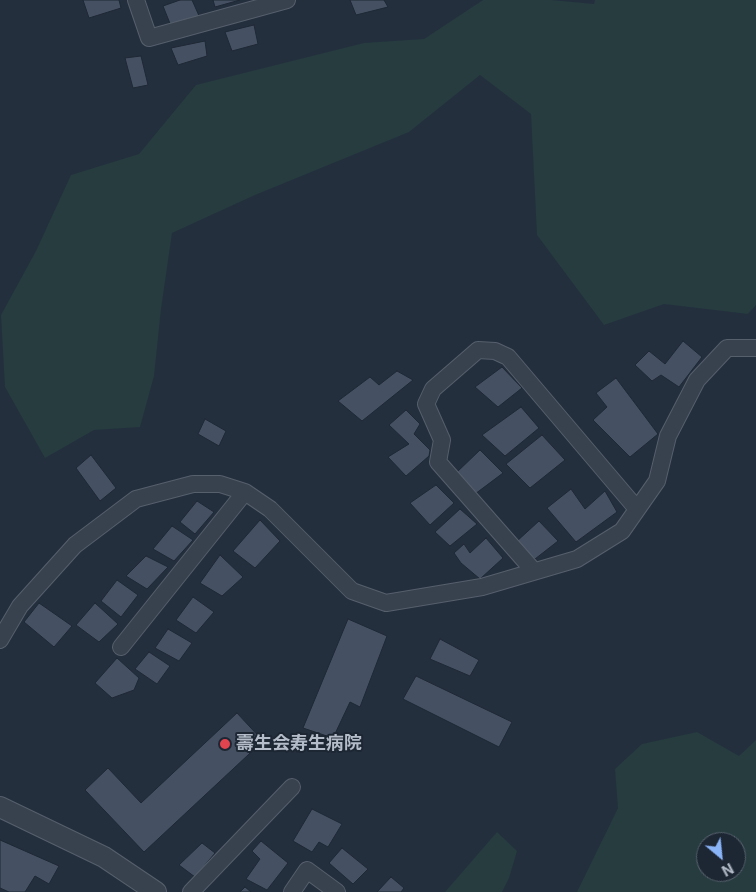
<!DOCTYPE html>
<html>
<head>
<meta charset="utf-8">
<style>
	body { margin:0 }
	#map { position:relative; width:756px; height:892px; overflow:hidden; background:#242f3e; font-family:Inter,sans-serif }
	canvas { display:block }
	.north { position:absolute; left:696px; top:832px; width:50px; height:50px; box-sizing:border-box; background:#1d2633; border:1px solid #59626f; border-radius:50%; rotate:152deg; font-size:14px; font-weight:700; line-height:20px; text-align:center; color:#b4bcc9 }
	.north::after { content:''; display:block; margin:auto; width:18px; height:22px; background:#8ab4f8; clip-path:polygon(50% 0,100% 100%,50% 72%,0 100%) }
</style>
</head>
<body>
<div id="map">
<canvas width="756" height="892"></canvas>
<div class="north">N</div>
</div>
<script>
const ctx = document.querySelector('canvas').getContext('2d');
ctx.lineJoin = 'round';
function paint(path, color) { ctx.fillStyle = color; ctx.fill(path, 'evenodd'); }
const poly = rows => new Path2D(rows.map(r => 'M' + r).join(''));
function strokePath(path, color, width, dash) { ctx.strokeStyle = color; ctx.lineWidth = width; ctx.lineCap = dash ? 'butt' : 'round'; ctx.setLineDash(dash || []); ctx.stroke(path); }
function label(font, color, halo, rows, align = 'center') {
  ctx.font = font + ' Inter,"Noto Sans JP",sans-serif'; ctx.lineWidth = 4; ctx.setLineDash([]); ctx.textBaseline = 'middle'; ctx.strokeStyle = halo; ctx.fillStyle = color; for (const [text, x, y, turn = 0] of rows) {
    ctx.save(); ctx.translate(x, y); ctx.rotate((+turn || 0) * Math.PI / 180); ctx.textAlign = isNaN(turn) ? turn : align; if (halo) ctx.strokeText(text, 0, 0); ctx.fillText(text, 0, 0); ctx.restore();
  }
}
paint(poly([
	[483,0,551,0,594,4,595,0,756,0,756,305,748,314,664,304,604,325,537,235,531,114,480,75,409,132,255,195,172,233,161,309,154,376,140,427,94,430,45,458,5,387,1,315,36,251,71,175,139,154,196,85,364,43,424,39],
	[697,732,739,756,756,740,756,892,577,892,618,808,615,769,642,744],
	[706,842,736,842,736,872,706,872],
	[497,832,517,851,509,878,502,892,445,892]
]), '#263c3f');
const building = poly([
	[83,0,119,0,121,8,89,18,83,0],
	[180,0,192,0,200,18,171,26,163,6,180,0],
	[213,0,240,0,215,7,213,0],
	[350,0,384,0,388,7,356,15,350,0],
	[254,25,258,44,232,51,225,32,254,25],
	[205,41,207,56,178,65,171,48,205,41],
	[141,56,148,85,133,88,125,58,141,56],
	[683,341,702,357,679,387,661,375,652,381,635,365,649,351,665,364,683,341],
	[502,367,522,388,498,407,475,387,502,367],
	[397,371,413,380,362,421,338,401,370,377,379,385,397,371],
	[616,378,658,434,630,457,593,420,607,407,596,393,616,378],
	[521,407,539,428,505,456,482,435,521,407],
	[406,410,420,424,414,434,430,450,429,456,406,476,388,457,409,444,389,425,406,410],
	[205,419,226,431,219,446,198,434,205,419],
	[542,435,565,460,530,488,506,464,542,435],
	[480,450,503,473,475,494,456,473,480,450],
	[91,455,116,488,100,501,76,468,91,455],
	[436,485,454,503,430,525,410,503,436,485],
	[571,489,585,509,605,491,617,512,576,542,547,508,571,489],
	[197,501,214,512,195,534,180,522,197,501],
	[460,509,477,524,450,546,435,532,460,509],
	[260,520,280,541,255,568,233,551,260,520],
	[539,521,558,541,535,559,516,542,539,521],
	[172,526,193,540,174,561,153,549,172,526],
	[486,538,503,558,480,579,461,563,454,553,464,544,470,553,486,538],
	[220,555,243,577,222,596,200,583,220,555],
	[146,556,168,567,147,589,126,576,146,556],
	[117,580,138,595,121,617,101,601,117,580],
	[193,597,214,612,196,633,176,620,193,597],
	[39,603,72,626,54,647,24,622,39,603],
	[95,603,118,624,99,642,76,625,95,603],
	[348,619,387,636,360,707,350,702,333,738,303,728,348,619],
	[168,629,192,643,179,661,155,648,168,629],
	[440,639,479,660,470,676,430,659,440,639],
	[149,652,170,666,157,684,135,669,149,652],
	[117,658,139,678,134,690,112,698,95,683,117,658],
	[416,676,512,722,499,747,403,699,416,676],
	[237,713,263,741,144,852,85,790,108,768,141,803,237,713],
	[312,809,342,824,328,847,319,842,312,852,293,841,312,809],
	[0,840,59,866,49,884,35,876,25,892,9,892,0,888,0,840],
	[261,841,288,863,267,890,246,879,260,859,252,851,261,841],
	[202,843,215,853,195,877,179,865,202,843],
	[342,848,368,869,353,884,329,863,342,848],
	[391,877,404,888,401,892,377,892,391,877],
	[245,887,251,892,240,892,245,887]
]);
paint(building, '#455162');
strokePath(building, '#1f2835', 1);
const minor = poly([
	[136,0,149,38,287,0],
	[533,570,438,462,442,440,426,404,433,389,478,350,495,351,508,357,637,509],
	[0,640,20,606,75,545,136,499,193,484,220,484,245,492,270,509,352,591,386,603,482,587,577,559,622,531,657,481,668,436,697,380,727,348,756,348],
	[121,647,245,492],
	[191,892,292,787],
	[292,892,307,870,337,892]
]);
const tertiary = poly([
	[0,807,104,857,156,892]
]);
strokePath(minor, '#565f6c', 18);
strokePath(tertiary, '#565f6c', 22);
strokePath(minor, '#38414e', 16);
strokePath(tertiary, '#38414e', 20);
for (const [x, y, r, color] of [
	[225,744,6,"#e0444e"]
]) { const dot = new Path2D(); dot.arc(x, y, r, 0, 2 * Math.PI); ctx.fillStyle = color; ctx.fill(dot); strokePath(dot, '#1d2633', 2); }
label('bold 18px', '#b4bcc9', '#1d2633', [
	["壽生会寿生病院",236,744]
], 'left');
</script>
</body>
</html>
